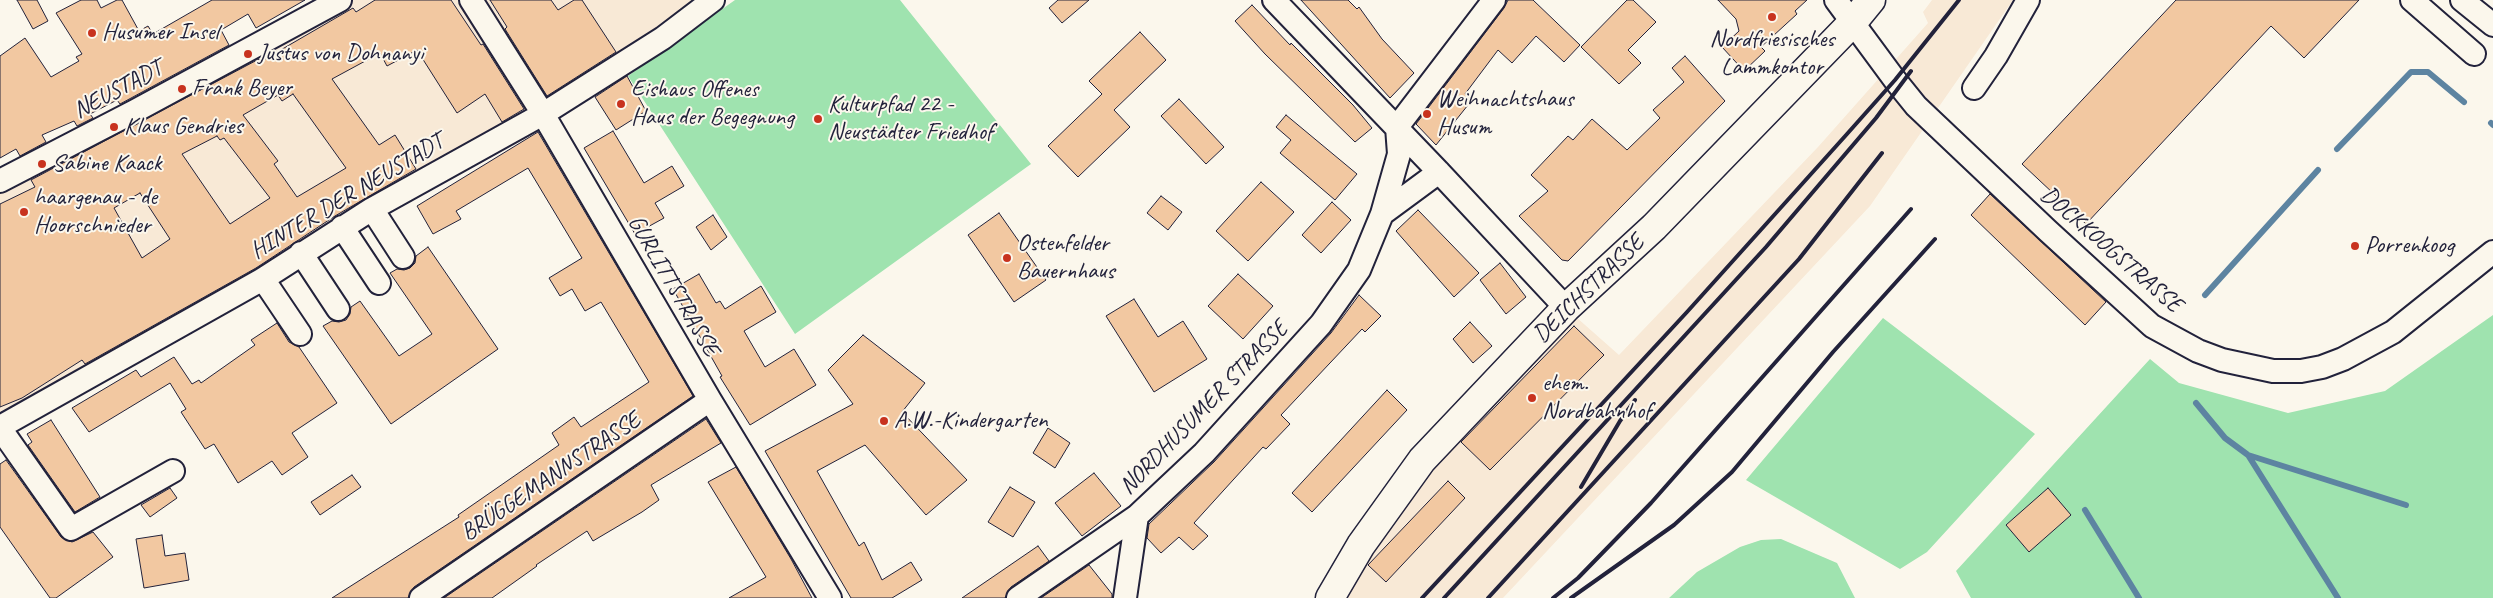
<!DOCTYPE html>
<html>
<head>
<meta charset="utf-8">
<style>
	body { margin:0 }
	canvas { display:block; background:#fbf7ec }
</style>
</head>
<body>
<canvas width="2493" height="598"></canvas>
<script>
const ctx = document.querySelector('canvas').getContext('2d');
ctx.lineJoin = 'round';
function paint(path, color) { ctx.fillStyle = color; ctx.fill(path, 'evenodd'); }
const poly = rows => new Path2D(rows.map(r => 'M' + r).join(''));
function strokePath(path, color, width, dash) { ctx.strokeStyle = color; ctx.lineWidth = width; ctx.lineCap = dash ? 'butt' : 'round'; ctx.setLineDash(dash || []); ctx.stroke(path); }
function label(font, color, halo, rows, align = 'center') {
  ctx.font = font + ' Caveat,sans-serif'; ctx.lineWidth = 4; ctx.setLineDash([]); ctx.textBaseline = 'middle'; ctx.strokeStyle = halo; ctx.fillStyle = color; for (const [text, x, y, turn = 0] of rows) {
    ctx.save(); ctx.translate(x, y); ctx.rotate((+turn || 0) * Math.PI / 180); ctx.textAlign = isNaN(turn) ? turn : align; if (halo) ctx.strokeText(text, 0, 0); ctx.fillText(text, 0, 0); ctx.restore();
  }
}
paint(poly([
	[350,0,465,0,538,113,0,422,0,186],
	[477,0,708,0,546,109],
	[1932,0,2013,0,1870,206,1503,598,1341,598,1430,466,1576,317,1619,355,1818,147,1928,23,1923,12]
]), '#f8e9d6');
paint(poly([
	[735,0,900,0,1031,164,795,334,628,76],
	[2493,315,2493,598,1971,598,1956,571,2150,359,2179,383,2288,413,2385,391],
	[1883,318,2035,434,1927,552,1900,569,1746,480],
	[1781,539,1837,563,1855,598,1669,598,1697,572,1740,547,1761,540]
]), '#9fe3af');
strokePath(poly([
	[2491,123,2493,125],
	[2337,149,2411,72,2428,72,2464,102],
	[2205,295,2318,170],
	[2196,403,2225,438,2248,455,2406,505],
	[2248,455,2338,598],
	[2085,510,2139,598]
]), '#5d84a1', 6);
const building = poly([
	[17,0,37,0,48,21,33,29,17,0],
	[81,0,97,0,101,8,117,0,122,0,139,31,148,26,153,34,212,0,305,0,256,28,248,14,221,30,229,45,120,104,117,100,90,114,93,118,77,126,74,121,42,135,46,142,20,156,16,149,0,158,0,56,25,38,51,77,79,61,76,57,82,54,56,13,81,0],
	[375,0,451,0,481,45,483,44,524,109,502,122,485,94,457,113,417,50,387,66,380,53,332,79,379,145,395,135,416,169,335,216,256,268,85,364,82,360,22,398,0,407,0,204,35,187,31,180,259,59,260,62,353,8,356,12,375,0],
	[293,94,346,168,297,197,274,164,278,161,243,115,278,95,282,101,293,94],
	[217,136,220,140,224,138,270,198,230,224,182,154,217,136],
	[140,193,170,239,142,258,114,208,140,193],
	[490,0,551,0,558,10,574,0,582,0,616,52,547,96,505,29,507,27,490,0],
	[1058,0,1089,0,1062,23,1049,8,1058,0],
	[1301,0,1348,0,1357,9,1359,7,1382,39,1414,73,1390,98,1301,0],
	[1508,0,1533,0,1580,45,1564,62,1536,36,1512,63,1498,50,1465,94,1472,100,1436,145,1416,124,1504,8,1508,0],
	[1627,0,1633,0,1656,22,1628,50,1641,63,1619,84,1581,47,1627,0],
	[1718,0,1807,0,1795,11,1797,14,1761,47,1765,51,1744,71,1722,47,1739,31,1736,19,1718,0],
	[2176,0,2359,0,2304,58,2271,26,2086,224,2022,164,2176,0],
	[1252,5,1290,45,1291,43,1353,105,1372,128,1355,142,1265,54,1235,21,1252,5],
	[1140,32,1166,60,1114,110,1130,127,1078,177,1048,146,1102,94,1089,81,1140,32],
	[1685,56,1725,101,1568,261,1562,260,1519,216,1548,191,1531,175,1568,136,1573,140,1592,119,1627,150,1660,118,1653,110,1684,82,1672,68,1685,56],
	[627,76,646,111,616,130,595,97,627,76],
	[1179,99,1224,147,1206,164,1161,116,1179,99],
	[1286,115,1357,174,1335,200,1280,153,1291,140,1276,127,1286,115],
	[613,131,644,183,672,166,684,186,655,203,664,218,635,234,584,148,613,131],
	[538,132,693,396,414,587,408,598,332,598,459,517,458,515,559,445,552,433,574,417,581,427,649,382,601,302,585,311,572,289,560,296,549,278,582,258,528,168,456,211,461,219,433,234,417,206,538,132],
	[1261,182,1294,212,1248,261,1216,231,1261,182],
	[1990,194,2106,302,2085,325,1971,215,1990,194],
	[1161,196,1182,212,1168,230,1147,213,1161,196],
	[1332,202,1351,220,1321,253,1302,235,1332,202],
	[1418,210,1479,273,1454,297,1396,231,1418,210],
	[999,213,1046,280,1014,302,968,235,999,213],
	[713,215,727,237,711,250,696,227,713,215],
	[428,247,498,349,391,424,323,326,332,321,339,322,346,320,350,314,351,307,360,301,399,356,432,334,390,273,397,269,404,270,410,268,415,263,416,256,428,247],
	[1500,263,1526,297,1506,314,1480,280,1500,263],
	[699,274,716,303,720,301,725,309,761,286,776,312,744,331,765,367,794,349,816,385,750,425,720,377,722,376,673,289,699,274],
	[1238,274,1273,306,1243,339,1208,306,1238,274],
	[1359,295,1381,316,1365,332,1362,329,1281,415,1290,424,1266,449,1263,447,1194,523,1208,536,1193,550,1179,537,1161,553,1147,538,1149,524,1214,462,1331,333,1359,295],
	[1134,299,1158,337,1183,321,1207,359,1154,392,1106,316,1134,299],
	[1470,322,1492,346,1473,363,1453,339,1470,322],
	[277,323,289,342,299,347,337,403,292,433,308,457,282,475,272,461,238,483,214,444,205,449,181,412,186,409,170,383,89,432,72,408,136,370,141,377,174,357,192,384,199,380,201,383,255,345,251,340,277,323],
	[1574,326,1604,355,1490,470,1461,442,1574,326],
	[863,335,925,383,902,412,967,480,926,515,865,445,817,471,859,546,864,542,882,580,911,562,922,580,892,598,851,598,765,451,853,404,828,370,863,335],
	[1387,390,1407,410,1312,512,1292,493,1387,390],
	[706,419,721,443,651,485,659,500,642,512,593,541,587,531,536,565,537,566,492,598,444,598,706,419],
	[51,420,100,497,75,512,28,445,32,442,27,434,51,420],
	[1048,428,1070,443,1055,468,1033,453,1048,428],
	[6,460,61,537,72,542,93,532,113,557,56,598,50,598,0,527,0,464,6,460],
	[736,467,791,559,812,598,729,598,766,577,708,482,736,467],
	[1094,473,1121,506,1082,536,1055,503,1094,473],
	[352,475,361,487,320,515,311,502,352,475],
	[1448,481,1465,498,1386,582,1368,565,1448,481],
	[1010,487,1035,502,1013,537,988,522,1010,487],
	[170,488,177,498,150,517,141,505,170,488],
	[2048,488,2071,515,2029,552,2006,525,2048,488],
	[162,535,165,556,185,553,189,580,144,588,136,539,162,535],
	[1038,546,1049,561,1011,587,1005,598,962,598,1038,546],
	[1089,565,1112,594,1112,598,1041,598,1089,565]
]);
paint(building, '#f2c8a1');
strokePath(building, '#22223b', 1);
const minor = poly([
	[471,0,543,114,710,400,830,598],
	[1274,0,1439,172,1566,308],
	[1836,0,1895,80,1916,106,2048,231,2152,326,2198,351,2222,360,2273,371,2301,371,2322,367,2343,359,2393,332,2493,252],
	[2412,0,2474,54],
	[2462,0,2493,25],
	[1974,88,1996,56,2028,0],
	[1397,127,1494,0],
	[0,181,135,111,340,0],
	[372,209,403,257],
	[1382,214,1399,154,1397,127],
	[342,227,379,283],
	[301,253,338,309],
	[263,279,300,334],
	[0,427,263,279,372,209,543,114,663,38,713,0],
	[0,428,71,529,173,471],
	[421,598,710,400],
	[1018,598,1137,516,1204,453,1321,324,1359,270,1382,214,1439,172],
	[1125,598,1137,516]
]);
const major = poly([
	[1330,598,1361,545,1422,460,1566,308,1654,227,1853,22,1871,0]
]);
strokePath(minor, '#22223b', 26);
strokePath(major, '#22223b', 31);
strokePath(minor, '#fbf7ec', 22);
strokePath(major, '#fbf7ec', 28);
strokePath(poly([
	[1581,487,1620,421,1635,400],
	[1422,598,1687,312,1847,134,1895,80,1959,0],
	[1444,598,1766,247,1876,118,1911,71],
	[1488,598,1799,259,1882,153],
	[1553,598,1578,578,1651,503,1911,209],
	[1571,598,1674,525,1732,472,1833,352,1935,239]
]), '#22223b', 4);
for (const [x, y, r, color] of [
	[1772,17,5,"#c8321e"],
	[92,33,5,"#c8321e"],
	[248,54,5,"#c8321e"],
	[182,89,5,"#c8321e"],
	[621,104,5,"#c8321e"],
	[1427,114,5,"#c8321e"],
	[818,119,5,"#c8321e"],
	[114,127,5,"#c8321e"],
	[42,164,5,"#c8321e"],
	[24,212,5,"#c8321e"],
	[2355,246,5,"#c8321e"],
	[1007,258,5,"#c8321e"],
	[1532,398,5,"#c8321e"],
	[884,421,5,"#c8321e"]
]) { const dot = new Path2D(); dot.arc(x, y, r, 0, 2 * Math.PI); ctx.fillStyle = color; ctx.fill(dot); strokePath(dot, '#fbf7ec', 2); }
label('24px', '#22223b', '#fbf7ec', [
	["Husumer Insel",102,33],
	["Nordfriesisches",1772,40,"center"],
	["Lammkontor",1772,68,"center"],
	["Justus von Dohnanyi",258,54],
	["Frank Beyer",192,89],
	["Eishaus Offenes",631,90],
	["Haus der Begegnung",631,118],
	["Weihnachtshaus",1437,100],
	["Husum",1437,128],
	["Kulturpfad 22 -",828,105],
	["Neustädter Friedhof",828,133],
	["Klaus Gendries",124,127],
	["Sabine Kaack",52,164],
	["haargenau - de",34,198],
	["Hoorschnieder",34,226],
	["Ostenfelder",1017,244],
	["Bauernhaus",1017,272],
	["Porrenkoog",2365,246],
	["ehem.",1542,384],
	["Nordbahnhof",1542,412],
	["A.W.-Kindergarten",894,421]
], 'left');
label('24px', '#22223b', '#fbf7ec', [
	["NEUSTADT",118,90,-28],
	["HINTER DER NEUSTADT",347,197,-31],
	["DOCKKOOGSTRASSE",2111,250,41],
	["GURLITTSTRASSE",673,286,60],
	["DEICHSTRASSE",1589,289,-44],
	["NORDHUSUMER STRASSE",1204,408,-46],
	["BRÜGGEMANNSTRASSE",551,477,-34]
]);
</script>
</body>
</html>
